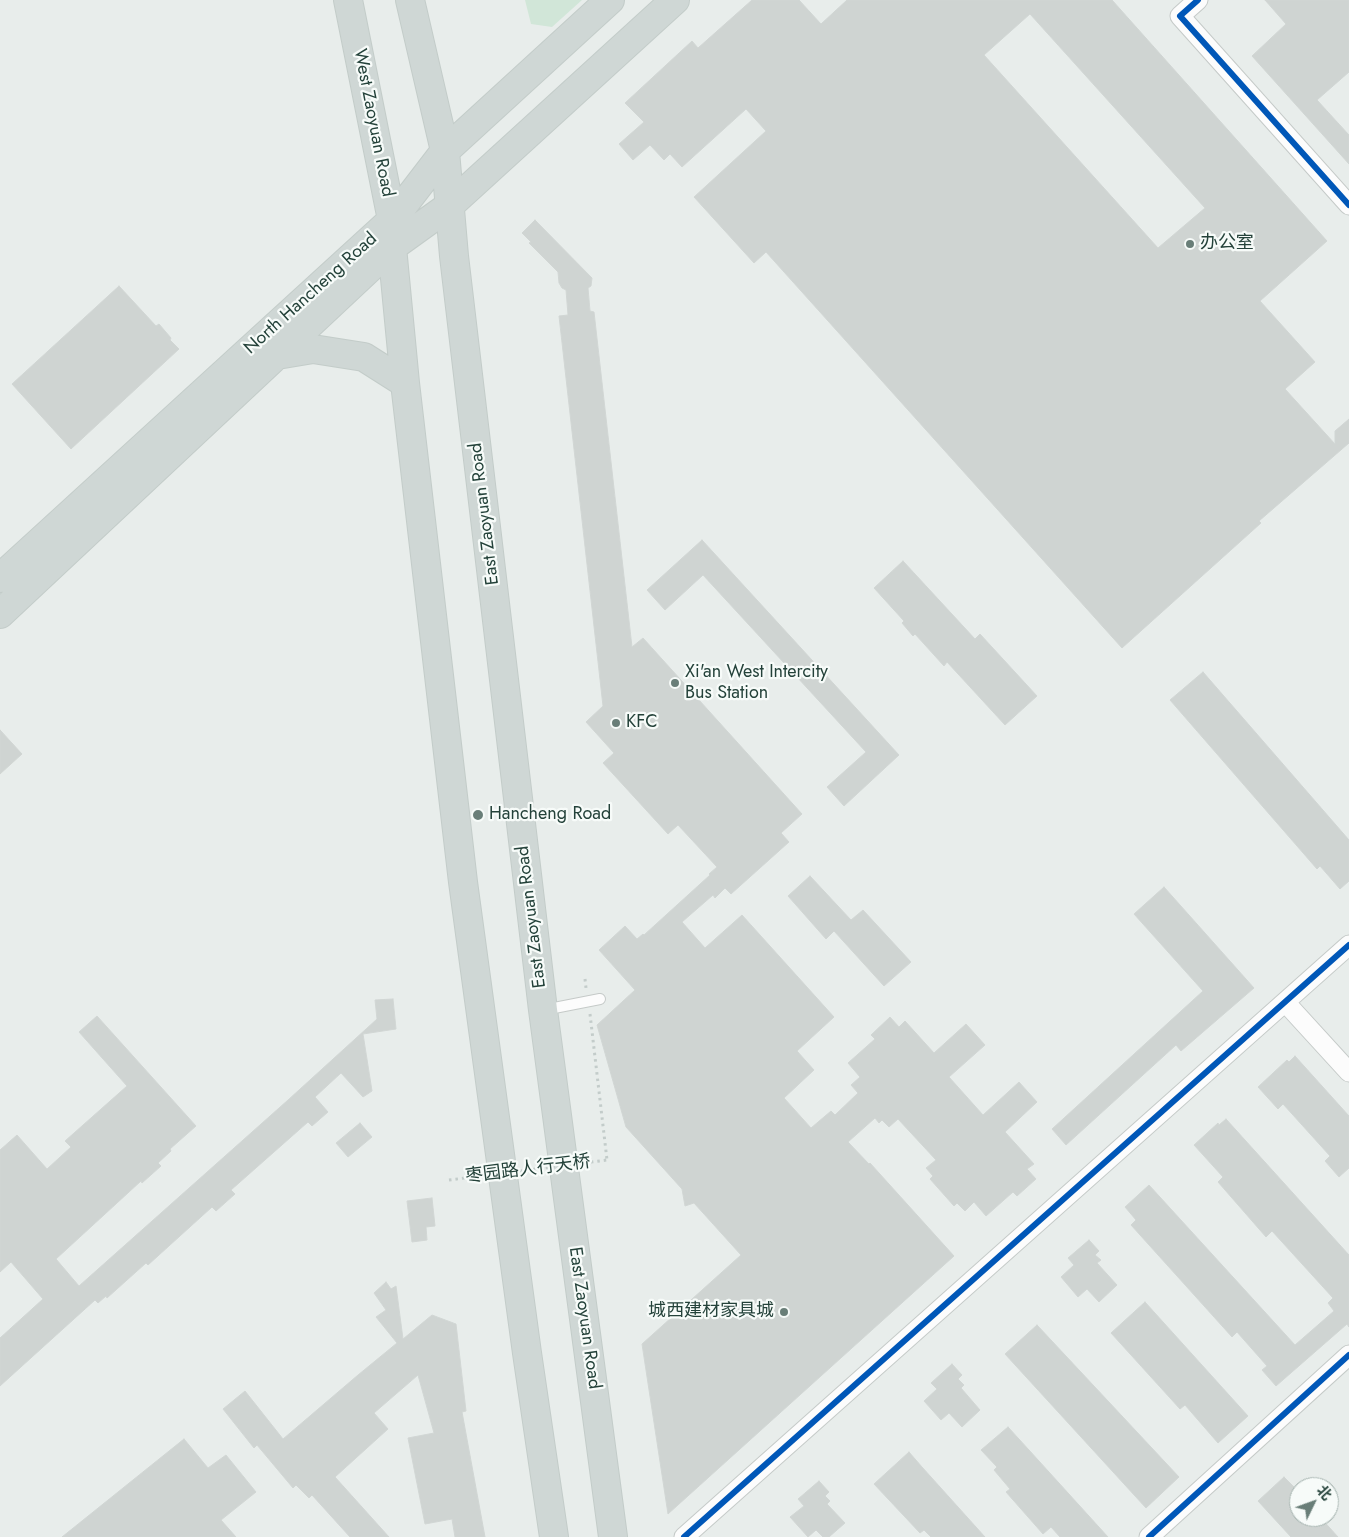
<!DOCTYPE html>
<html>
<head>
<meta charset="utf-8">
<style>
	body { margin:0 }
	#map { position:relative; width:1349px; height:1537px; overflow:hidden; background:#e8edeb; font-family:Jost,"Noto Sans SC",sans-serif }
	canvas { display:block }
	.north { position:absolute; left:1289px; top:1477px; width:50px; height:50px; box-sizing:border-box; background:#f7fbf9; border:1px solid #a3b1ad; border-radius:50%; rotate:48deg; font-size:14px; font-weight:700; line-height:20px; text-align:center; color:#24423a }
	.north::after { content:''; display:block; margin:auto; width:18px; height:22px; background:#697e78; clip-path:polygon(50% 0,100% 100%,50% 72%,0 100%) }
</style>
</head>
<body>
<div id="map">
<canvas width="1349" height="1537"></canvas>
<div class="north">北</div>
</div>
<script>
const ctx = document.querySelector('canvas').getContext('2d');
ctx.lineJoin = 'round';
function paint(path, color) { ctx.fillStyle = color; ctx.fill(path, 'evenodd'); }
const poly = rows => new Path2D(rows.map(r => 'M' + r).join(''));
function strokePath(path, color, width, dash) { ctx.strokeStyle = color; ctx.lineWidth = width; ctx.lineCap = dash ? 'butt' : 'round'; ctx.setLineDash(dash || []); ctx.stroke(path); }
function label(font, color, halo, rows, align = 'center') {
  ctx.font = font + ' Jost,"Noto Sans SC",sans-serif'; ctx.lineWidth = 4.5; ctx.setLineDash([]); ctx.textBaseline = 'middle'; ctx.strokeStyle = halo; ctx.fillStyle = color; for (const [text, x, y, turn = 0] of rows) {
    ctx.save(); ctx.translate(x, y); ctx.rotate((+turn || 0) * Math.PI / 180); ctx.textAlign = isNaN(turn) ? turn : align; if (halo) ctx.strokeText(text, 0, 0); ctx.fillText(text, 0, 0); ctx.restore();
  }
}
paint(poly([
	[525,0,582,0,552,27,531,24]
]), '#d1e6d8');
const building = poly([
	[752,0,799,0,821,24,847,0,1112,0,1327,241,1260,301,1315,362,1285,389,1335,444,1335,431,1349,419,1349,443,1259,521,1261,523,1122,648,766,252,754,263,694,197,766,131,746,109,682,167,670,154,664,160,650,145,633,160,619,144,644,122,625,103,692,41,698,48,752,0],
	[1030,14,1205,208,1158,248,984,55,1030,14],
	[1265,0,1349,0,1349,72,1317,100,1349,135,1349,164,1252,56,1286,24,1265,0],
	[535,220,592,278,591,286,588,288,590,311,594,312,632,647,643,638,802,814,781,833,789,842,731,894,725,888,715,898,713,895,682,922,705,948,742,915,834,1017,797,1051,814,1070,784,1098,811,1128,831,1111,835,1115,858,1093,851,1085,860,1077,848,1063,875,1039,871,1035,890,1017,899,1027,905,1021,934,1053,966,1024,985,1045,949,1077,983,1115,1019,1082,1037,1102,1005,1132,1034,1164,1027,1169,1036,1179,1017,1196,1013,1192,986,1216,974,1202,965,1211,957,1203,954,1206,930,1179,933,1176,926,1168,936,1160,898,1119,889,1127,882,1120,879,1123,875,1118,848,1142,869,1164,870,1163,954,1256,668,1514,642,1344,741,1255,694,1203,685,1206,682,1189,626,1127,597,1025,635,990,599,950,625,926,637,939,643,934,644,935,710,875,709,874,717,867,678,825,668,834,603,763,614,753,586,722,603,706,559,316,568,315,566,290,562,288,559,283,558,272,529,243,531,242,522,233,535,220],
	[119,286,156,326,159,324,171,338,170,340,179,349,71,449,12,384,119,286],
	[702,540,899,755,844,806,827,787,866,752,703,575,665,610,647,590,702,540],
	[903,561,975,639,980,634,1037,696,1005,725,947,662,944,666,915,634,913,636,902,623,904,621,874,588,903,561],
	[1203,672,1349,840,1349,881,1340,889,1320,866,1317,869,1170,700,1203,672],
	[0,730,22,754,0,774,0,730],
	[810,876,851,920,863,910,911,962,884,986,834,931,826,939,788,896,810,876],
	[1164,887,1254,988,1181,1051,1176,1045,1066,1145,1052,1129,1203,991,1134,914,1164,887],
	[393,999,396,1029,363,1034,372,1091,363,1097,341,1073,315,1097,328,1112,312,1126,308,1122,231,1190,235,1194,216,1211,212,1207,148,1265,146,1263,107,1298,106,1296,98,1303,95,1300,0,1386,0,1338,43,1299,11,1262,0,1272,0,1150,17,1135,47,1169,71,1147,65,1141,127,1086,79,1032,97,1016,196,1126,170,1149,171,1151,158,1163,161,1166,142,1183,141,1181,56,1259,79,1286,288,1100,377,1019,375,1000,393,999],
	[1295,1056,1349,1116,1349,1168,1339,1177,1325,1161,1330,1156,1283,1104,1278,1109,1258,1087,1287,1060,1289,1062,1295,1056],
	[1226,1119,1349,1255,1349,1327,1347,1324,1276,1386,1262,1370,1267,1366,1237,1332,1232,1337,1131,1225,1136,1220,1125,1207,1149,1185,1295,1345,1334,1311,1328,1303,1333,1298,1272,1231,1266,1237,1218,1182,1223,1177,1194,1145,1218,1123,1219,1125,1226,1119],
	[360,1123,372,1137,348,1157,336,1143,360,1123],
	[432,1198,435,1226,426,1227,427,1240,412,1242,407,1201,432,1198],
	[1089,1240,1099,1251,1095,1255,1101,1260,1097,1263,1117,1285,1099,1302,1087,1289,1078,1297,1061,1277,1074,1265,1068,1258,1089,1240],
	[386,1282,391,1289,396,1286,403,1339,432,1315,456,1324,466,1411,462,1412,485,1537,455,1537,452,1519,425,1524,408,1438,434,1433,418,1375,374,1413,388,1429,335,1477,389,1537,350,1537,312,1495,309,1498,296,1485,293,1488,257,1445,254,1448,223,1409,245,1391,283,1439,358,1375,397,1343,376,1317,386,1310,374,1293,386,1282],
	[1145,1302,1248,1416,1218,1443,1185,1405,1180,1409,1111,1333,1145,1302],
	[1037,1325,1179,1477,1146,1508,1005,1354,1037,1325],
	[952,1364,962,1375,958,1379,964,1385,961,1388,980,1410,962,1427,949,1413,941,1420,924,1401,937,1389,931,1383,952,1364],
	[1008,1427,1029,1450,1108,1537,1060,1537,1051,1527,1043,1534,1006,1492,1010,1489,994,1470,997,1467,981,1450,1008,1427],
	[184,1439,208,1468,226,1455,256,1492,221,1520,236,1537,62,1537,184,1439],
	[909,1452,922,1467,985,1537,931,1537,924,1530,920,1533,874,1484,909,1452],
	[1284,1477,1299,1492,1299,1517,1320,1517,1338,1537,1291,1537,1258,1501,1284,1477],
	[819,1481,829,1492,825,1496,830,1501,827,1504,845,1523,829,1537,823,1537,816,1530,808,1537,790,1517,804,1506,798,1499,819,1481]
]);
paint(building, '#cfd4d2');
strokePath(building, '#d1d6d4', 1);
const lane = poly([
	[544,1010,600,999]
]);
const street = poly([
	[1198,0,1180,16,1349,205],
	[1285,1002,1349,1072],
	[684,1537,1349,945],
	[1149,1537,1349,1355]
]);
const primary = poly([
	[348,0,392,220,392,247,405,383,463,882,527,1353,554,1537],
	[410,0,445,151,454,256,543,1010,613,1537],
	[277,355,313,349,364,357,405,383],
	[0,578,392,220,445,151,610,0],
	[0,614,392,247,449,206,675,0]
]);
strokePath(lane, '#c5cac8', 12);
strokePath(street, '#c5cac8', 21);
strokePath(primary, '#c3ccc9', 30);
strokePath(poly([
	[585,979,586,988],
	[590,1014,607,1160]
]), '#c3ccca', 3, [2.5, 4]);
strokePath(lane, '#fcfcfc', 10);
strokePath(street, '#fcfcfc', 19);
strokePath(primary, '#cfd7d5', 28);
strokePath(poly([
	[449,1180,607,1160]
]), '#c3ccca', 3, [2.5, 4]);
strokePath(poly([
	[1198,0,1180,16,1349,205],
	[684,1537,1349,945],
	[1149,1537,1349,1355]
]), '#0057b8', 6);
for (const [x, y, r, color] of [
	[1190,244,5,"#697e78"],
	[675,683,5,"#697e78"],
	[616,723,5,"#697e78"],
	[478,815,6,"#697e78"],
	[784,1312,5,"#697e78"]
]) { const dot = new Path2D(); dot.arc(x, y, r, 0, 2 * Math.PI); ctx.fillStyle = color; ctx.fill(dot); strokePath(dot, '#f7fbf9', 2); }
label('18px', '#24423a', '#f7fbf9', [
	["West Zaoyuan Road",373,123,79],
	["North Hancheng Road",311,294,-42],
	["East Zaoyuan Road",485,514,-97],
	["East Zaoyuan Road",532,917,-97],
	["枣园路人行天桥",528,1170,-7],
	["East Zaoyuan Road",584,1318,82]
]);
label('18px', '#24423a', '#f7fbf9', [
	["办公室",1200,244],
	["Xi'an West Intercity",685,673],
	["Bus Station",685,694],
	["KFC",626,723],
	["Hancheng Road",489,815],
	["城西建材家具城",774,1312,"right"]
], 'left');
</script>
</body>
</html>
